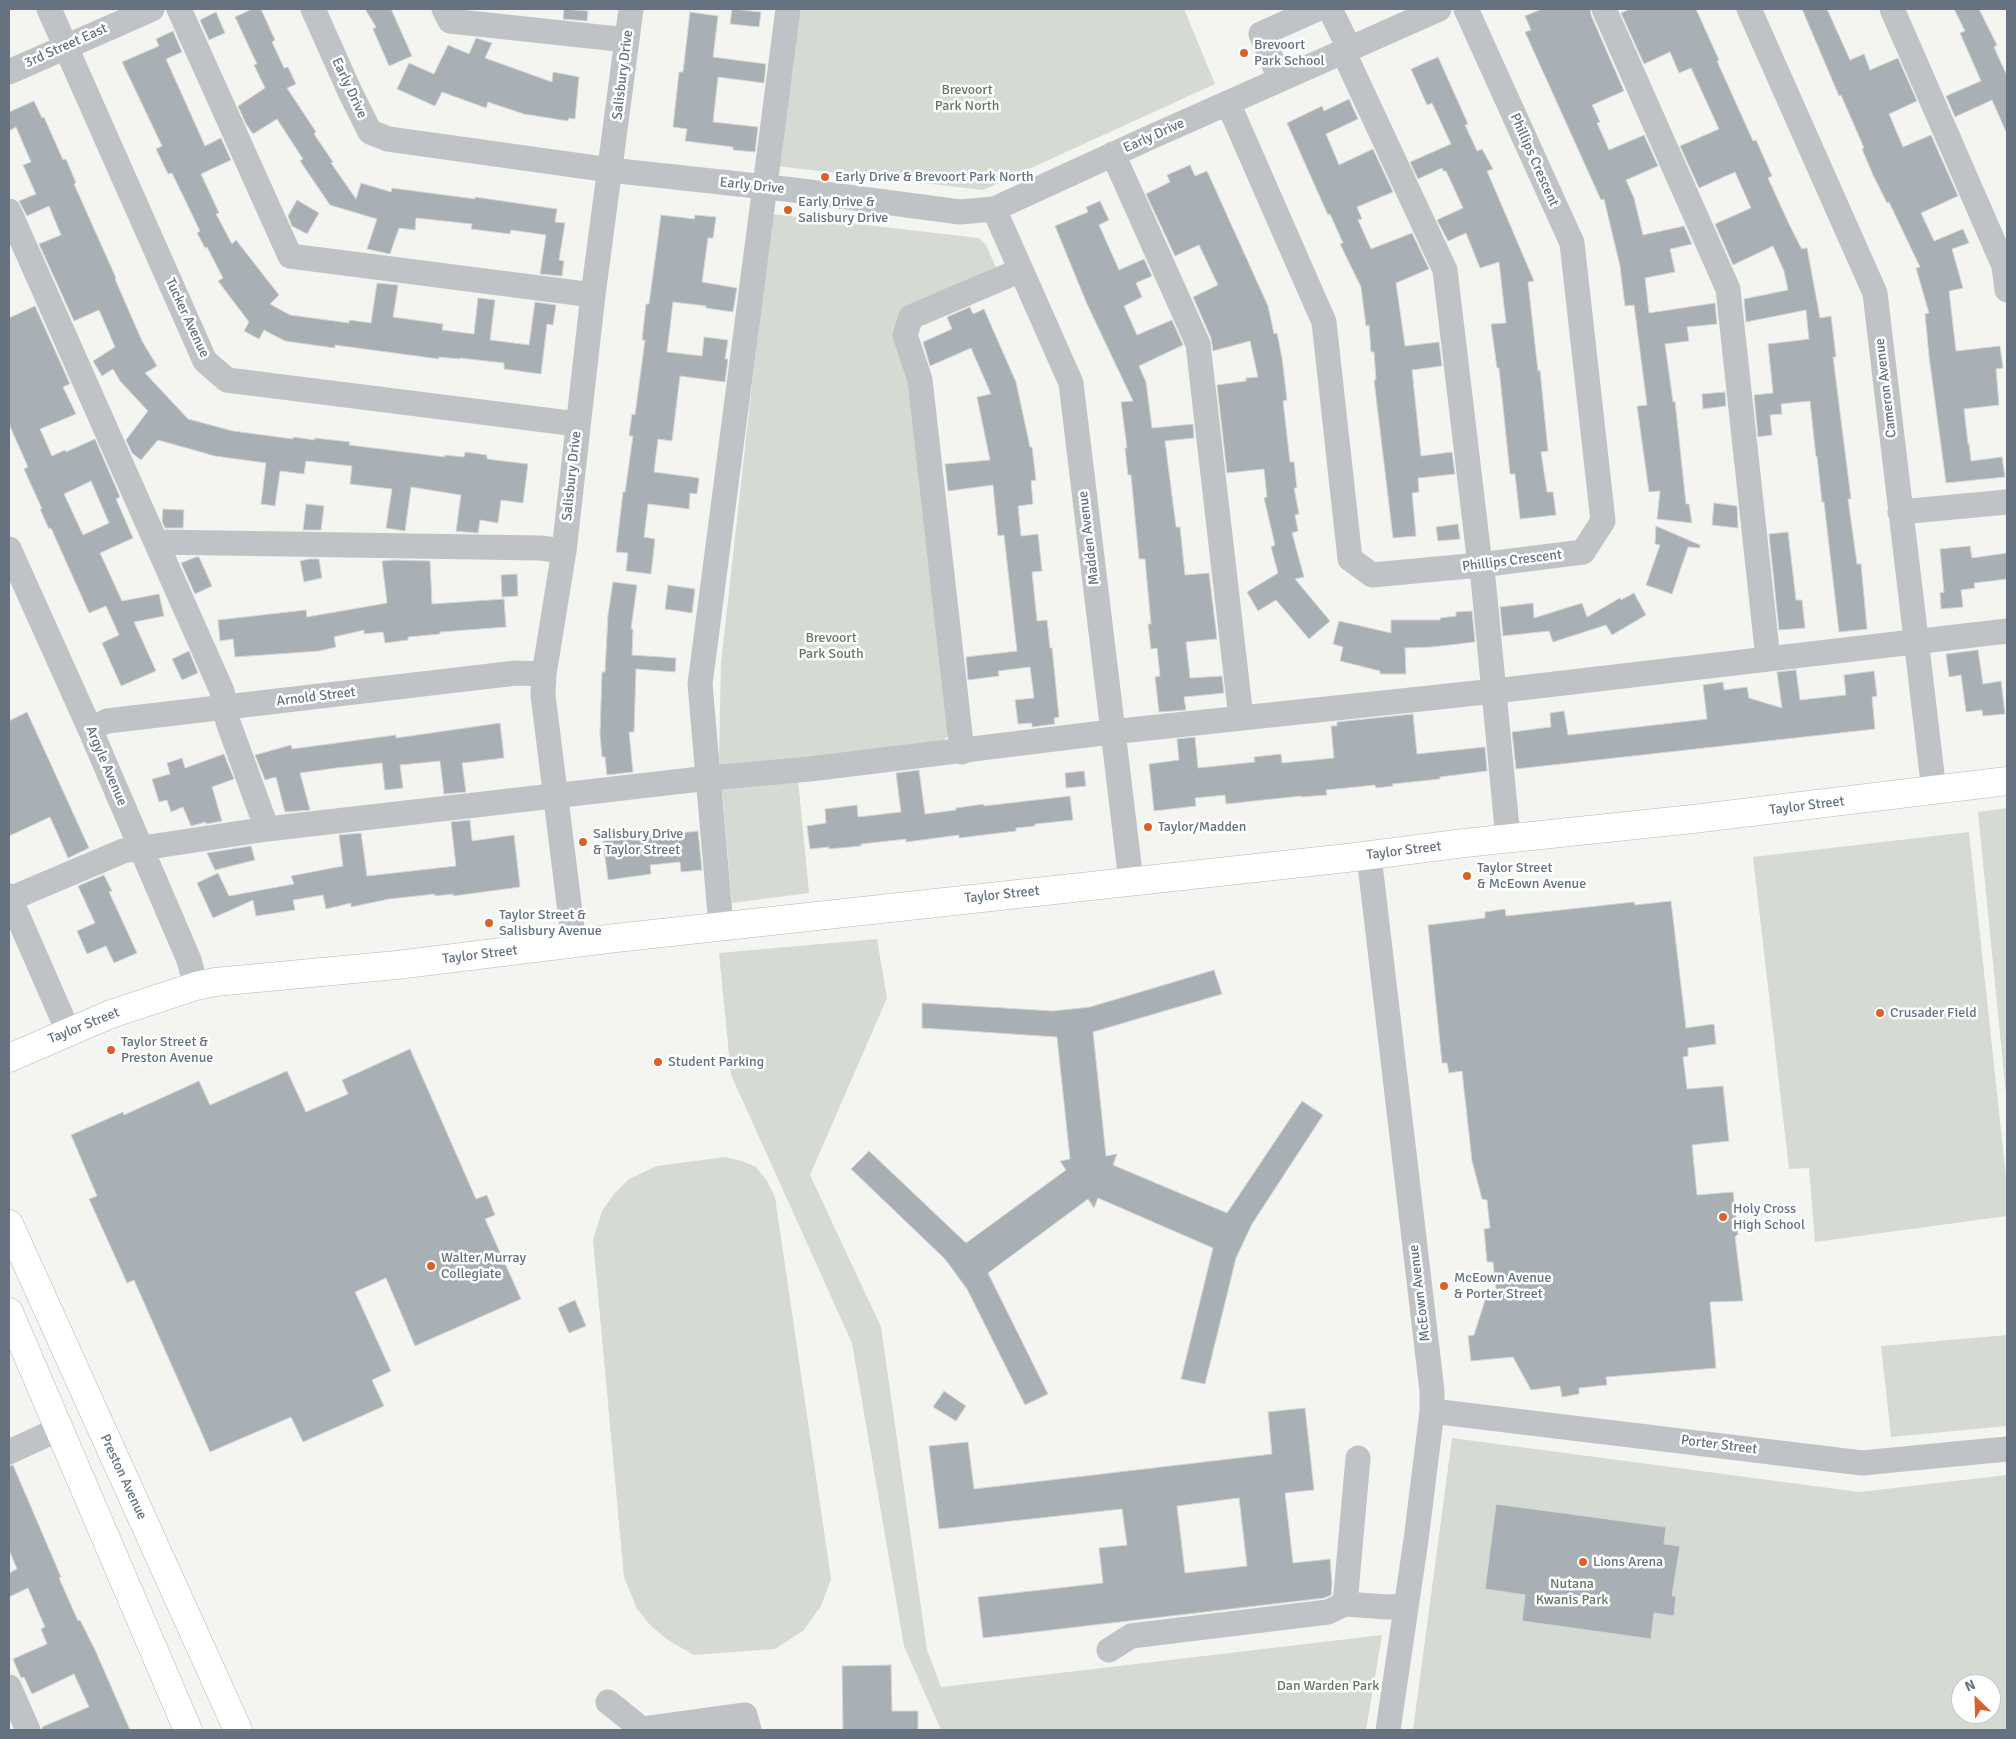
<!DOCTYPE html>
<html>
<head>
<meta charset="utf-8">
<style>
	body { margin:0 }
	#map { position:relative; width:2016px; height:1739px; overflow:hidden; background:#f4f4f1; font-family:Signika,sans-serif }
	canvas { display:block }
	.frame { position:absolute; inset:0; border:10px solid #657280; pointer-events:none }
	.north { position:absolute; left:1951px; top:1674px; width:50px; height:50px; box-sizing:border-box; background:#fff; border:1px solid #c1c7cc; border-radius:50%; rotate:336deg; font-size:14px; font-weight:700; line-height:20px; text-align:center; color:#657280 }
	.north::after { content:''; display:block; margin:auto; width:18px; height:22px; background:#db612a; clip-path:polygon(50% 0,100% 100%,50% 72%,0 100%) }
</style>
</head>
<body>
<div id="map">
<canvas width="2016" height="1739"></canvas>
<div class="frame"></div>
<div class="north">N</div>
</div>
<script>
const ctx = document.querySelector('canvas').getContext('2d');
ctx.lineJoin = 'round';
function paint(path, color) { ctx.fillStyle = color; ctx.fill(path, 'evenodd'); }
const poly = rows => new Path2D(rows.map(r => 'M' + r).join(''));
function strokePath(path, color, width, dash) { ctx.strokeStyle = color; ctx.lineWidth = width; ctx.lineCap = dash ? 'butt' : 'round'; ctx.setLineDash(dash || []); ctx.stroke(path); }
function label(font, color, halo, rows, align = 'center') {
  ctx.font = font + ' Signika,sans-serif'; ctx.lineWidth = 5; ctx.setLineDash([]); ctx.textBaseline = 'middle'; ctx.strokeStyle = halo; ctx.fillStyle = color; for (const [text, x, y, turn = 0] of rows) {
    ctx.save(); ctx.translate(x, y); ctx.rotate((+turn || 0) * Math.PI / 180); ctx.textAlign = isNaN(turn) ? turn : align; if (halo) ctx.strokeText(text, 0, 0); ctx.fillText(text, 0, 0); ctx.restore();
  }
}
paint(poly([
	[796,9,1184,9,1215,84,983,190,776,166],
	[771,214,979,238,986,245,999,274,910,307,910,383,948,736,939,744,796,759,809,893,732,903,719,757,721,663],
	[2007,808,2007,1105,1978,812],
	[1969,832,2007,1186,2007,1216,1815,1242,1809,1168,1789,1169,1753,857],
	[877,939,887,998,810,1175,881,1327,927,1650,941,1687,1382,1635,1366,1730,941,1730,904,1646,852,1343,731,1075,719,953],
	[725,1157,742,1161,756,1167,767,1181,775,1197,831,1579,821,1606,804,1630,775,1649,694,1655,668,1640,651,1626,637,1609,624,1577,593,1240,602,1211,614,1194,629,1179,657,1166],
	[2007,1335,2007,1426,1891,1437,1881,1346],
	[1452,1438,1859,1492,2007,1475,2007,1730,1413,1730],
	[1961,1684,1991,1684,1991,1714,1961,1714]
]), '#d5dbd2');
const building = poly([
	[252,9,261,9,275,40,272,42,284,68,288,67,296,84,287,88,316,132,314,134,333,162,331,163,356,199,361,183,391,192,392,188,475,199,475,197,557,209,555,222,565,223,559,260,564,261,562,276,540,274,546,235,511,230,510,234,471,229,472,224,416,218,415,230,399,228,390,254,367,249,377,219,330,205,300,161,303,159,277,119,253,134,246,124,238,106,265,88,254,65,257,64,235,17,252,9],
	[365,9,391,9,412,56,389,66,373,29,376,27,365,9],
	[564,9,588,11,587,21,563,19,564,9],
	[732,9,761,12,759,27,730,24,732,9],
	[1542,9,1590,9,1591,15,1624,91,1592,105,1600,122,1597,123,1609,150,1644,135,1658,166,1626,180,1634,198,1643,235,1684,226,1691,242,1692,244,1670,249,1675,272,1645,278,1649,313,1715,303,1717,324,1687,327,1689,341,1665,344,1673,402,1675,401,1686,504,1689,504,1692,523,1657,519,1660,491,1649,492,1637,406,1647,405,1634,305,1625,306,1620,266,1604,199,1601,200,1525,32,1531,30,1525,16,1542,9],
	[1630,9,1696,9,1719,60,1717,61,1753,141,1756,140,1772,176,1768,178,1788,222,1800,246,1802,249,1807,248,1820,318,1831,316,1836,357,1833,357,1851,499,1848,499,1857,564,1861,564,1867,629,1839,632,1824,502,1822,502,1817,456,1816,457,1810,401,1781,404,1782,414,1770,415,1772,435,1758,437,1754,395,1773,393,1768,344,1809,339,1806,310,1746,322,1744,299,1788,290,1784,271,1773,246,1733,265,1715,224,1751,208,1735,172,1699,188,1680,146,1719,129,1691,68,1679,73,1670,52,1644,64,1621,13,1630,9],
	[1802,9,1827,9,1850,60,1864,54,1870,70,1898,58,1917,101,1889,114,1903,147,1931,135,1958,196,1921,213,1934,241,1963,229,1969,243,1952,249,1963,288,1949,291,1956,351,2000,346,2003,368,1996,369,1999,405,1964,409,1968,444,1969,444,1971,461,2002,457,2005,477,1946,483,1929,356,1925,314,1929,313,1916,268,1920,267,1889,202,1887,203,1873,175,1862,149,1864,148,1841,95,1839,96,1802,9],
	[1954,9,1979,9,1997,45,1994,47,2007,76,2007,134,1992,100,1955,117,1946,96,1981,81,1960,33,1965,31,1954,9],
	[216,12,225,33,209,40,200,20,216,12],
	[690,12,718,16,713,57,766,64,764,83,718,77,713,122,758,127,755,152,733,150,733,147,685,141,687,129,673,127,679,72,683,72,690,12],
	[173,31,182,52,166,59,205,146,221,138,231,160,201,174,219,213,216,214,232,244,236,240,279,295,270,304,290,315,349,323,349,320,371,323,377,283,398,285,393,317,443,324,442,330,474,334,478,298,495,300,490,340,529,345,535,302,556,305,553,325,547,324,541,374,504,369,504,363,460,358,460,359,439,357,439,359,335,345,335,348,285,341,264,330,259,339,244,331,249,322,218,281,223,278,207,247,205,248,197,233,200,231,172,173,168,174,156,149,162,146,122,62,159,46,156,39,173,31],
	[476,38,492,43,485,58,552,82,553,72,579,77,575,119,569,118,568,121,524,114,488,102,486,108,442,92,435,106,397,89,409,63,434,74,448,45,469,54,476,38],
	[1438,57,1468,124,1465,125,1477,151,1482,149,1493,169,1487,171,1534,281,1528,282,1538,371,1540,370,1548,451,1541,452,1547,492,1553,492,1556,515,1520,519,1515,474,1510,474,1499,368,1497,368,1491,324,1506,323,1499,262,1480,268,1466,233,1448,241,1437,220,1463,208,1446,171,1443,171,1442,168,1418,179,1410,162,1451,144,1432,103,1427,105,1411,69,1438,57],
	[1349,99,1358,119,1326,134,1339,165,1373,149,1393,192,1357,207,1362,219,1358,220,1371,249,1412,233,1429,269,1396,283,1405,346,1439,342,1442,366,1412,370,1421,456,1452,452,1455,474,1418,478,1419,492,1412,493,1416,536,1393,538,1374,380,1376,380,1374,352,1371,352,1369,325,1366,326,1361,287,1340,244,1343,243,1330,214,1328,215,1287,123,1322,106,1324,111,1349,99],
	[34,101,42,118,44,117,63,160,66,159,76,183,74,184,116,278,115,279,142,341,157,366,145,373,188,419,233,431,293,439,293,437,315,440,315,438,350,442,349,445,445,457,445,455,464,457,465,452,487,455,487,459,528,464,523,503,501,500,498,523,480,520,478,533,465,532,456,531,461,495,411,487,405,531,386,528,392,489,350,484,352,466,306,461,304,474,280,471,275,506,261,504,266,463,215,456,158,440,141,460,132,453,126,440,148,411,120,381,113,369,102,376,93,361,115,347,99,310,74,321,39,244,61,235,49,206,27,216,19,201,36,194,23,165,31,162,16,127,9,131,9,112,34,101],
	[1190,165,1195,176,1207,171,1268,306,1274,334,1277,333,1282,358,1287,400,1283,401,1290,462,1294,462,1297,488,1294,488,1299,514,1295,515,1298,531,1292,533,1304,577,1295,579,1330,621,1309,639,1276,600,1258,611,1247,592,1278,573,1271,547,1275,545,1264,498,1267,497,1264,469,1227,473,1217,385,1246,381,1246,378,1258,377,1250,341,1213,351,1211,338,1193,297,1218,285,1199,245,1175,256,1146,194,1170,182,1167,175,1190,165],
	[297,200,319,213,307,234,292,226,288,216,297,200],
	[1100,201,1109,220,1099,225,1119,270,1144,259,1152,276,1136,283,1142,297,1124,306,1137,335,1172,320,1183,345,1139,366,1146,382,1152,428,1193,424,1194,438,1165,441,1176,527,1180,527,1185,575,1209,573,1217,639,1186,642,1190,678,1222,676,1224,693,1184,697,1186,710,1159,712,1155,677,1160,676,1157,648,1151,649,1148,624,1151,624,1145,559,1139,559,1131,475,1128,475,1125,448,1127,448,1121,402,1133,401,1087,304,1055,226,1088,212,1086,207,1100,201],
	[661,215,694,219,695,215,716,217,713,238,708,238,702,282,737,288,733,312,706,308,706,306,673,302,667,352,702,356,704,337,728,340,725,359,728,359,725,382,680,376,672,441,658,439,654,472,699,478,697,494,690,493,689,509,648,504,644,537,655,539,651,574,626,571,628,553,616,552,623,492,625,492,633,436,629,436,632,414,635,415,645,340,642,340,646,304,649,304,661,215],
	[35,306,70,384,63,387,76,414,40,429,52,456,65,450,66,452,95,439,120,497,116,499,133,538,100,553,122,601,159,594,164,616,134,622,156,671,121,686,102,643,119,635,106,606,89,613,51,528,49,529,40,509,42,509,24,469,28,467,9,424,9,318,35,306],
	[91,481,109,523,83,535,64,494,91,481],
	[970,307,973,314,984,309,990,323,1016,382,1030,447,1032,447,1036,480,1031,481,1033,504,1018,506,1021,536,1038,534,1042,571,1032,572,1037,621,1047,620,1050,648,1052,648,1059,717,1054,718,1055,724,1032,727,1032,723,1018,724,1015,700,1034,698,1030,667,998,671,999,676,968,680,966,657,1017,651,1004,535,998,536,993,485,948,491,945,464,990,460,977,397,991,394,971,348,930,366,923,342,952,329,947,317,970,307],
	[1725,392,1726,406,1703,409,1702,394,1725,392],
	[1714,503,1737,506,1738,528,1712,525,1714,503],
	[306,504,324,506,321,530,303,530,306,504],
	[163,509,184,510,183,528,165,528,162,521,163,509],
	[1458,524,1460,539,1438,541,1436,527,1458,524],
	[1656,526,1700,545,1700,548,1688,547,1672,594,1646,585,1660,545,1655,544,1656,526],
	[1788,532,1796,600,1802,600,1805,628,1779,630,1769,534,1788,532],
	[1970,546,1972,558,2007,553,2007,579,1974,583,1975,588,1961,590,1963,607,1941,609,1940,593,1944,592,1940,549,1970,546],
	[196,557,199,557,212,586,195,594,181,563,196,557],
	[309,559,319,559,322,578,304,582,300,561,309,559],
	[394,560,430,561,432,604,504,599,506,627,440,632,440,634,408,637,408,640,385,643,383,632,364,634,364,630,334,637,336,647,319,651,235,657,233,639,220,641,218,620,306,610,307,617,387,603,382,561,394,560],
	[517,574,518,596,502,597,501,575,517,574],
	[613,582,637,585,631,629,633,629,632,655,676,658,675,672,636,669,634,732,629,732,633,772,607,775,605,757,602,757,600,735,602,672,605,672,608,615,613,582],
	[668,585,695,589,692,613,665,609,668,585],
	[1634,593,1646,615,1612,635,1606,625,1553,642,1549,631,1503,636,1500,607,1533,603,1534,618,1582,603,1587,617,1620,598,1621,600,1634,593],
	[1472,611,1475,642,1432,647,1405,648,1406,674,1380,674,1380,671,1340,661,1343,647,1333,644,1339,621,1391,633,1391,620,1440,620,1440,618,1456,616,1456,612,1472,611],
	[1978,650,1983,684,2001,681,2005,714,1983,716,1982,710,1966,712,1961,675,1949,677,1946,654,1978,650],
	[189,651,198,673,182,680,172,659,189,651],
	[1796,670,1800,700,1846,695,1844,675,1874,671,1877,696,1872,697,1875,729,1516,769,1512,732,1551,727,1550,713,1564,711,1568,735,1707,719,1703,685,1723,682,1724,690,1747,687,1749,698,1782,708,1777,672,1796,670],
	[27,712,89,848,68,858,50,817,9,836,9,721,27,712],
	[1413,714,1417,754,1485,747,1487,771,1440,777,1440,779,1392,784,1393,786,1376,788,1375,785,1326,790,1327,795,1301,797,1301,796,1226,804,1225,795,1195,798,1196,806,1154,811,1149,764,1179,760,1177,739,1195,737,1198,768,1255,762,1254,757,1281,754,1282,763,1334,758,1331,726,1337,726,1337,722,1413,714],
	[500,723,504,758,462,763,466,792,444,794,440,761,400,765,403,788,385,790,382,763,336,768,300,773,310,810,285,812,276,777,265,780,255,755,291,745,292,749,396,735,396,738,500,723],
	[224,754,234,779,212,787,222,821,206,824,206,822,191,826,183,807,171,812,167,800,159,802,152,779,170,774,167,763,182,758,185,768,224,754],
	[919,770,925,814,956,810,956,808,984,804,984,806,1070,796,1073,820,1035,824,1035,826,1016,828,1016,831,959,838,959,835,906,842,906,839,861,844,861,846,829,849,829,847,810,849,807,826,826,823,825,809,857,805,858,817,901,812,896,773,919,770],
	[1084,771,1086,786,1066,788,1065,773,1084,771],
	[470,820,472,841,514,835,520,887,453,896,453,894,435,896,435,894,389,899,351,907,351,903,326,909,323,895,293,900,295,910,256,916,253,900,213,918,197,883,218,873,229,896,294,884,291,876,343,866,339,835,361,833,367,876,456,866,451,822,470,820],
	[698,831,702,870,681,872,680,862,650,865,651,874,608,880,603,841,698,831],
	[251,846,255,860,215,870,207,853,251,846],
	[104,875,112,891,109,892,137,953,114,963,106,946,87,954,77,931,95,923,78,886,104,875],
	[1671,901,1686,1028,1714,1024,1716,1044,1688,1048,1688,1056,1683,1057,1687,1089,1723,1086,1729,1141,1692,1145,1697,1195,1733,1192,1738,1234,1735,1237,1743,1301,1710,1302,1716,1368,1606,1377,1607,1385,1579,1388,1579,1394,1562,1397,1560,1386,1531,1390,1513,1357,1471,1361,1468,1336,1474,1335,1488,1291,1496,1290,1493,1262,1487,1262,1484,1229,1490,1228,1487,1200,1482,1199,1472,1161,1462,1071,1449,1073,1447,1063,1442,1063,1428,925,1485,918,1485,912,1505,909,1506,916,1634,902,1635,905,1671,901],
	[1214,970,1222,994,1093,1032,1106,1156,1117,1154,1113,1165,1227,1213,1302,1101,1323,1115,1252,1224,1236,1258,1205,1384,1181,1379,1213,1248,1098,1198,1094,1208,1088,1199,988,1273,1048,1394,1025,1405,967,1289,945,1259,851,1169,869,1151,966,1243,1066,1170,1060,1161,1070,1159,1057,1037,922,1028,922,1003,1053,1011,1090,1007,1214,970],
	[410,1049,476,1199,487,1195,495,1215,485,1219,521,1299,415,1346,386,1278,355,1292,391,1371,372,1380,384,1406,303,1442,291,1417,210,1452,134,1280,127,1283,89,1199,97,1196,71,1135,123,1112,124,1115,199,1081,210,1105,287,1071,306,1112,348,1094,342,1080,410,1049],
	[575,1300,586,1326,569,1333,558,1308,575,1300],
	[944,1391,966,1406,956,1421,933,1407,944,1391],
	[1305,1408,1314,1490,1285,1493,1293,1563,1330,1559,1332,1583,1331,1595,1324,1598,983,1638,978,1597,1103,1583,1099,1548,1127,1545,1122,1509,939,1529,929,1446,968,1442,974,1489,1272,1454,1268,1412,1305,1408],
	[1239,1498,1247,1566,1185,1573,1177,1506,1239,1498],
	[13,1465,61,1577,59,1578,78,1621,80,1620,96,1652,130,1730,42,1730,42,1727,89,1707,74,1674,32,1694,24,1677,21,1678,13,1659,47,1644,41,1629,45,1627,28,1588,9,1597,9,1573,17,1569,9,1550,9,1466,13,1465],
	[1496,1504,1666,1527,1664,1544,1680,1546,1672,1596,1676,1596,1674,1616,1654,1613,1651,1639,1522,1621,1525,1595,1485,1589,1496,1504],
	[891,1665,892,1711,918,1711,918,1730,843,1730,842,1666,891,1665]
]);
paint(building, '#a9b0b5');
strokePath(building, '#d5d6d3', 1);
const major = poly([
	[9,1058,111,1014,196,986,215,982,397,965,616,938,1347,858,1465,843,1693,819,2007,781],
	[9,1224,238,1730],
	[9,1312,188,1730]
]);
strokePath(major, '#b3b6ba', 29);
strokePath(poly([
	[49,9,205,361,227,380,577,424],
	[179,9,290,256,593,295],
	[313,9,350,92,370,132,388,139,610,170,794,190,960,212,994,209,1151,137,1439,9],
	[444,9,450,21,627,40],
	[1330,9,1349,48],
	[1604,9,1728,289,1768,659],
	[1749,9,1875,293,1934,791],
	[1892,9,2004,266,2007,290],
	[1343,51,1445,270,1480,565,1483,578,1508,838],
	[9,72,152,9],
	[1280,79,1261,34,1317,9],
	[1228,103,1324,322,1350,559,1372,575,1480,565,1583,552,1603,521,1572,243,1466,9],
	[1113,154,1198,344,1241,718],
	[994,209,1071,383,1131,881],
	[9,211,222,691,228,722,267,829],
	[1900,512,2007,502],
	[157,542,540,548,564,551],
	[9,549,90,729,189,960,196,986],
	[90,729,107,721,516,673,544,674],
	[962,752,920,380,905,335,911,317,1021,270],
	[1369,856,1432,1391,1432,1411,1416,1540,1388,1730],
	[9,896,68,1031],
	[10,899,123,851,267,829,709,778,810,769,1111,732,1495,691,2007,631],
	[721,926,700,684,788,9],
	[574,944,543,695,544,674,564,551,593,295,631,9],
	[1432,1411,1862,1463,2007,1449],
	[9,1452,59,1429],
	[1345,1604,1358,1458],
	[1109,1650,1131,1636,1328,1612,1345,1604,1387,1607,1406,1606],
	[9,1687,28,1730],
	[608,1702,643,1730],
	[643,1729,745,1715,749,1730]
]), '#bfc3c6', 25);
strokePath(major, '#fff', 28);
for (const [x, y, r, color] of [
	[1244,53,5,"#db612a"],
	[825,177,5,"#db612a"],
	[788,210,5,"#db612a"],
	[1148,827,5,"#db612a"],
	[583,842,5,"#db612a"],
	[1467,876,5,"#db612a"],
	[489,923,5,"#db612a"],
	[1880,1013,5,"#db612a"],
	[111,1050,5,"#db612a"],
	[658,1062,5,"#db612a"],
	[1723,1217,5,"#db612a"],
	[431,1266,5,"#db612a"],
	[1444,1286,5,"#db612a"],
	[1583,1562,5,"#db612a"]
]) { const dot = new Path2D(); dot.arc(x, y, r, 0, 2 * Math.PI); ctx.fillStyle = color; ctx.fill(dot); strokePath(dot, '#fff', 2); }
label('14px', '#657280', '#fff', [
	["Brevoort",1254,45],
	["Park School",1254,61],
	["Early Drive & Brevoort Park North",835,177],
	["Early Drive &",798,202],
	["Salisbury Drive",798,218],
	["Taylor/Madden",1158,827],
	["Salisbury Drive",593,834],
	["& Taylor Street",593,850],
	["Taylor Street",1477,868],
	["& McEown Avenue",1477,884],
	["Taylor Street &",499,915],
	["Salisbury Avenue",499,931],
	["Crusader Field",1890,1013],
	["Taylor Street &",121,1042],
	["Preston Avenue",121,1058],
	["Student Parking",668,1062],
	["Holy Cross",1733,1209],
	["High School",1733,1225],
	["Walter Murray",441,1258],
	["Collegiate",441,1274],
	["McEown Avenue",1454,1278],
	["& Porter Street",1454,1294],
	["Lions Arena",1593,1562]
], 'left');
label('14px', '#657280', '#fff', [
	["3rd Street East",66,46,-24],
	["Salisbury Drive",623,75,-83],
	["Early Drive",349,88,65],
	["Early Drive",1154,136,-24],
	["Phillips Crescent",1534,160,66],
	["Early Drive",752,186,6],
	["Tucker Avenue",187,318,65],
	["Cameron Avenue",1886,388,-97],
	["Salisbury Drive",572,476,-84],
	["Madden Avenue",1089,538,-97],
	["Phillips Crescent",1512,561,-7],
	["Arnold Street",316,697,-7],
	["Argyle Avenue",106,766,67],
	["Taylor Street",1807,806,-7],
	["Taylor Street",1404,851,-7],
	["Taylor Street",1002,895,-6],
	["Taylor Street",480,955,-7],
	["Taylor Street",84,1026,-22],
	["McEown Avenue",1420,1293,-97],
	["Porter Street",1719,1445,7],
	["Preston Avenue",123,1477,65]
]);
label('14px', '#667863', '#fff', [
	["Brevoort",967,90],
	["Park North",967,106],
	["Brevoort",831,638],
	["Park South",831,654],
	["Nutana",1572,1584],
	["Kwanis Park",1572,1600],
	["Dan Warden Park",1328,1686]
]);
</script>
</body>
</html>
